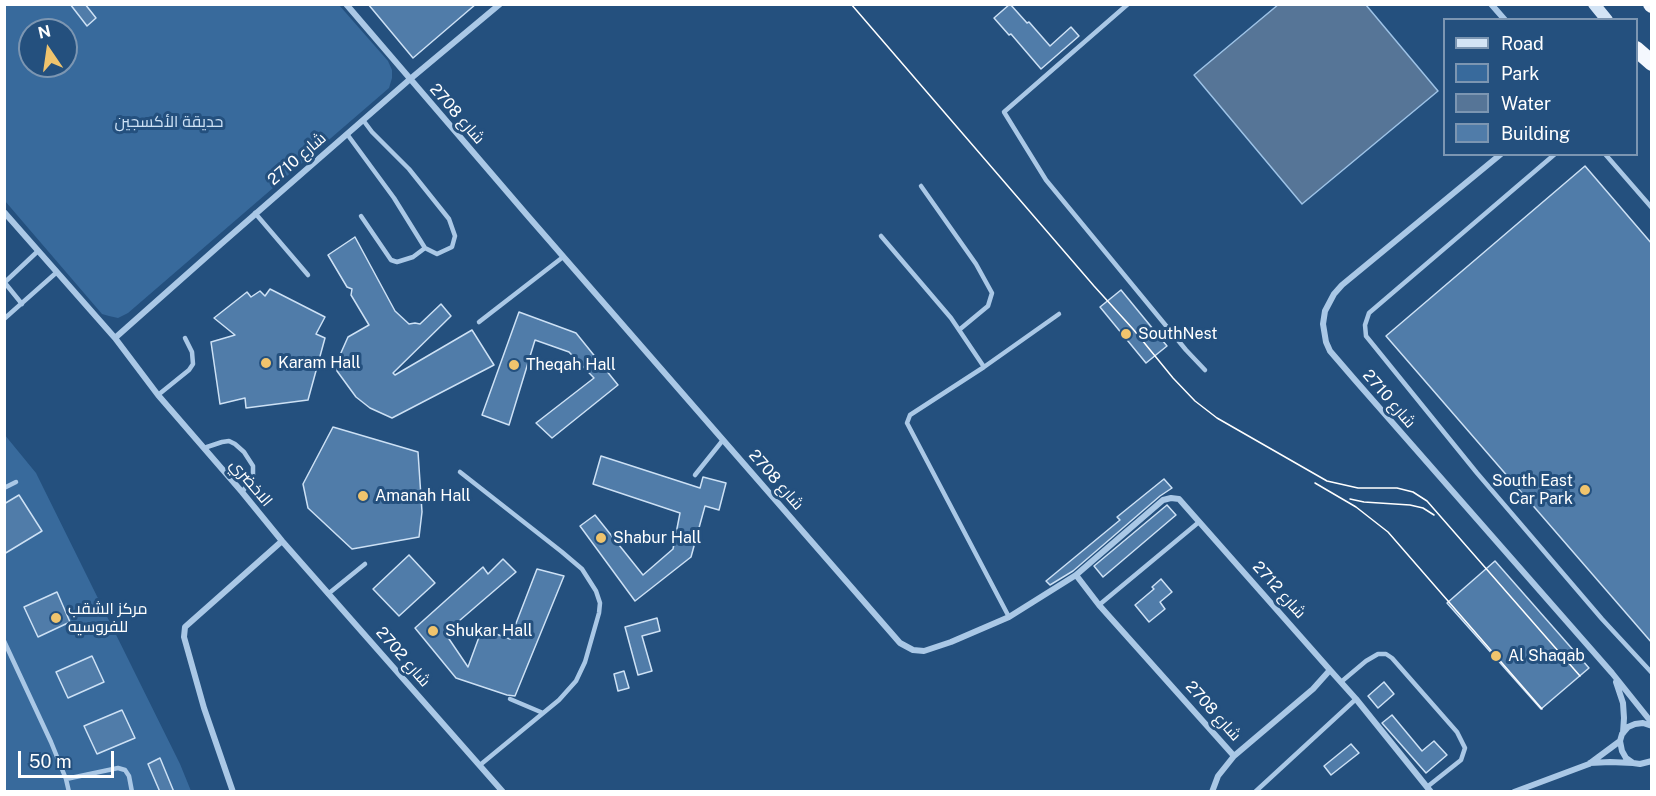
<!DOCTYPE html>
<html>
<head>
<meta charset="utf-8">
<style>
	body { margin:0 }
	#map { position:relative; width:1656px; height:796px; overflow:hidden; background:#24507e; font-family:"Public Sans",sans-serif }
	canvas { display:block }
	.frame { position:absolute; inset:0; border:6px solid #fff; pointer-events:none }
	.legend { position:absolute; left:1443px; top:18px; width:195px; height:138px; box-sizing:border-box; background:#24507e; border:2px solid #7c96b2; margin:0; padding:8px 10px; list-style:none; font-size:18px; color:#fff }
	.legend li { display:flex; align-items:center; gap:12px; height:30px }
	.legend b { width:30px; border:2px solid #7c96b2 }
	.north { position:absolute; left:18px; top:18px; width:60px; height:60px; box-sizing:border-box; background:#24507e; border:2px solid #7c96b2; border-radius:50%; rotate:347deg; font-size:16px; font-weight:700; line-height:24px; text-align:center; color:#fff }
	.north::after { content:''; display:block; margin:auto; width:21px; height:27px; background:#f0c46d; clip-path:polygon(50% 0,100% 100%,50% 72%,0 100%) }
	.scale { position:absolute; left:18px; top:751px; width:96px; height:27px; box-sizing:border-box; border:3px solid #fff; border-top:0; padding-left:8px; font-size:18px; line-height:21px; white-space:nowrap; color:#fff; -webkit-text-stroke:4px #24507e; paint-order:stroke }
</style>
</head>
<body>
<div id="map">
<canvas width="1656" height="796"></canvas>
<div class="frame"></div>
<ul class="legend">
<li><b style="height:8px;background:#d3e4f5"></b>Road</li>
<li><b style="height:16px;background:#386a9c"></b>Park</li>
<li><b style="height:16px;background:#567597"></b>Water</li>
<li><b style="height:16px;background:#507ca9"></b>Building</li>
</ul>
<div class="north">N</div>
<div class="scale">50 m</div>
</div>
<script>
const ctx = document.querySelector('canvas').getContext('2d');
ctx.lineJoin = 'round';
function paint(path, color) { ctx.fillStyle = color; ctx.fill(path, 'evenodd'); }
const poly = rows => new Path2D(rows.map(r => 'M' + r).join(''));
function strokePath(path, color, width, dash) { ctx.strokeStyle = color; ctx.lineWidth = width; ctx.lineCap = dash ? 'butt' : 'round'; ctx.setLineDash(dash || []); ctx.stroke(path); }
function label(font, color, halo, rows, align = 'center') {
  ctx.font = font + ' "Public Sans",Cairo,sans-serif'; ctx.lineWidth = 6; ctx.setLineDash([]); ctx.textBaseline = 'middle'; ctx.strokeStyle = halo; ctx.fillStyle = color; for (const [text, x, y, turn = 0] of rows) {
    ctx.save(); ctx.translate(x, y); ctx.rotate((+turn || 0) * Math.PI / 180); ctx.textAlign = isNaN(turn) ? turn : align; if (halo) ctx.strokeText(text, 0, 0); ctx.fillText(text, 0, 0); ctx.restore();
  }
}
paint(poly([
	[4,5,339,5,388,61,392,70,392,78,389,88,128,313,118,318,109,316,102,314,5,201],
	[30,30,66,30,66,66,30,66],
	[4,434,36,473,180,764,191,791,5,791]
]), '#386a9c');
const water = poly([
	[1279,4,1366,5,1438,91,1302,204,1194,75,1279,4]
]);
paint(water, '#567597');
strokePath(water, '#9ec3e7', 1.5);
const building = poly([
	[70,4,85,4,96,18,87,26,70,4],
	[368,4,476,4,413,58,368,4],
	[1010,4,1027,23,1029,22,1050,46,1071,27,1079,36,1041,69,1011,34,1009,35,994,18,1010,4],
	[1585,166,1652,244,1652,643,1386,336,1585,166],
	[355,237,395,311,409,324,415,323,420,324,441,304,451,316,393,373,395,375,472,330,494,365,392,418,370,408,356,397,337,371,340,355,348,337,369,325,351,295,352,289,347,287,328,255,355,237],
	[270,289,325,317,316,334,325,338,308,400,246,408,245,398,220,404,211,342,235,335,214,318,247,292,251,297,260,291,265,296,270,289],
	[1121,290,1167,346,1146,363,1100,307,1121,290],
	[519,312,576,333,618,385,552,438,536,423,594,378,569,352,535,340,509,425,482,415,519,312],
	[333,427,418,452,422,512,419,537,352,549,308,508,303,484,333,427],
	[601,456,700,488,703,477,726,483,719,510,705,506,691,557,635,601,580,526,595,515,643,575,673,549,680,513,593,484,601,456],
	[1164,479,1172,488,1160,496,1073,571,1050,585,1046,581,1120,520,1117,517,1164,479],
	[19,495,42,531,4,554,4,504,19,495],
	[1167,505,1176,515,1103,577,1094,566,1167,505],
	[409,555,435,583,399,616,373,589,409,555],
	[503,559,516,572,445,633,468,667,482,629,510,639,537,569,564,576,515,696,507,695,456,678,415,628,483,567,488,574,503,559],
	[1495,561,1589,668,1541,709,1447,603,1495,561],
	[1161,579,1172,592,1160,602,1165,609,1149,622,1135,605,1154,589,1152,587,1161,579],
	[57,592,70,622,38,637,24,607,57,592],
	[657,618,660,631,642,636,652,671,638,675,625,627,657,618],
	[92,656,104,682,68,698,56,672,92,656],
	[624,671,629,688,618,691,614,674,624,671],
	[1384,682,1394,694,1378,708,1368,696,1384,682],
	[122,710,135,738,97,754,84,726,122,710],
	[1392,715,1422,751,1434,741,1447,755,1426,773,1382,723,1392,715],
	[1351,744,1359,753,1331,775,1324,766,1351,744],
	[160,758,174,792,160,792,148,764,160,758]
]);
paint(building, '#507ca9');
strokePath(building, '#cde1f5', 1.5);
strokePath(poly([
	[1128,4,1004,112,1046,180,1186,350,1205,370],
	[347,134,394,198,425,248,437,254,452,247,455,236,449,219,409,169,372,132,363,120],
	[1555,154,1369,313,1365,325,1366,336,1477,473,1602,619,1652,673],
	[1605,154,1652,208],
	[921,186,976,264,992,293,988,306,959,330],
	[255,213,308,275],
	[361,216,391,260,397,262,413,257,425,248],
	[881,236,951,318,984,367],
	[4,283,38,251],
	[5,283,22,304],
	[4,319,57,272],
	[479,322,563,257],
	[158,395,189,370,193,364,192,352,185,338],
	[204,448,222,442,229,441,235,444,244,452,253,466,253,478,242,492],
	[460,472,562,552,582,569,596,591,600,603,599,613,585,662,576,681,559,700,480,765],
	[695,475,723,440],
	[4,488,16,482],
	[328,594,365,564],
	[1099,605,1199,522],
	[1009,617,907,423,910,415,984,367,1059,314],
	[4,641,51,742,66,779,69,792],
	[1341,682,1366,661,1378,654,1386,654,1392,658,1457,732,1465,748,1461,760,1427,787],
	[510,699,543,713],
	[66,779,118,768,125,770,129,776,132,792],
	[1255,792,1356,699]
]), '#aac8e6', 4.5);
strokePath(poly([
	[346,4,527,215,900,643,913,650,924,651,951,642,1009,617,1076,575,1163,500,1171,498,1179,499,1330,670,1313,689,1234,756,1218,776,1212,792],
	[1491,4,1505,20],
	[1501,154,1342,285,1334,294,1325,311,1323,324,1326,342,1330,351,1355,380,1612,673,1652,723],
	[4,212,115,338,158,395,242,492,282,541,503,792],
	[115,338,221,244,409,80,500,4],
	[1076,575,1099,605,1234,756],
	[1330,670,1356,699,1431,792],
	[1616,682,1623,703,1624,718,1623,733],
	[1652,726,1643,723,1635,724,1628,727,1622,734,1620,741,1622,751,1626,758,1633,763,1640,764,1652,761],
	[1590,763,1610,762,1633,763],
	[233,792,204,708,184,637,185,627,282,541],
	[1514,792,1589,764,1620,741]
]), '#aac8e6', 6);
strokePath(poly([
	[1594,4,1607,20]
]), '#d3e4f5', 12);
strokePath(poly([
	[1651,4,1652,5],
	[1636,49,1652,63]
]), '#f4f8fe', 16);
strokePath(poly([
	[851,4,1094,286,1133,329,1173,378,1195,401,1217,418,1327,481,1358,488,1397,488,1413,492,1427,501,1580,676],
	[1315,483,1356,507,1388,532,1542,709],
	[1350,499,1364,502,1410,505,1423,508,1434,515]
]), '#fff', 1.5);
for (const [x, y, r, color] of [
	[1126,334,6,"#f0c46d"],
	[266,363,6,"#f0c46d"],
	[514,365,6,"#f0c46d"],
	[1585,490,6,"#f0c46d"],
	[363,496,6,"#f0c46d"],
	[601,538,6,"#f0c46d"],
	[56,618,6,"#f0c46d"],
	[433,631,6,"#f0c46d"],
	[1496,656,6,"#f0c46d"]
]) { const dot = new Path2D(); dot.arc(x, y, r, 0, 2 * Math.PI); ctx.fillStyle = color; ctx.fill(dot); strokePath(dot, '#24507e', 2); }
label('16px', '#fff', '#24507e', [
	["شارع 2708",457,114,49],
	["شارع 2710",297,159,-41],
	["شارع 2710",1389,399,49],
	["شارع 2708",776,480,49],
	["الاخضري",251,483,50],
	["شارع 2712",1279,590,48],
	["شارع 2702",403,657,49],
	["شارع 2708",1213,711,48]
]);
label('16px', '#cde1f5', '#24507e', [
	["حديقة الأكسجين",169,122]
]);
label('16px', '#fff', '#24507e', [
	["SouthNest",1138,334],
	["Karam Hall",278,363],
	["Theqah Hall",526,365],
	["South East",1573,481,"right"],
	["Car Park",1573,499,"right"],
	["Amanah Hall",375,496],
	["Shabur Hall",613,538],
	["مركز الشقب",68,609],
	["للفروسيه",68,627],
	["Shukar Hall",445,631],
	["Al Shaqab",1508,656]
], 'left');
</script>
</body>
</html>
